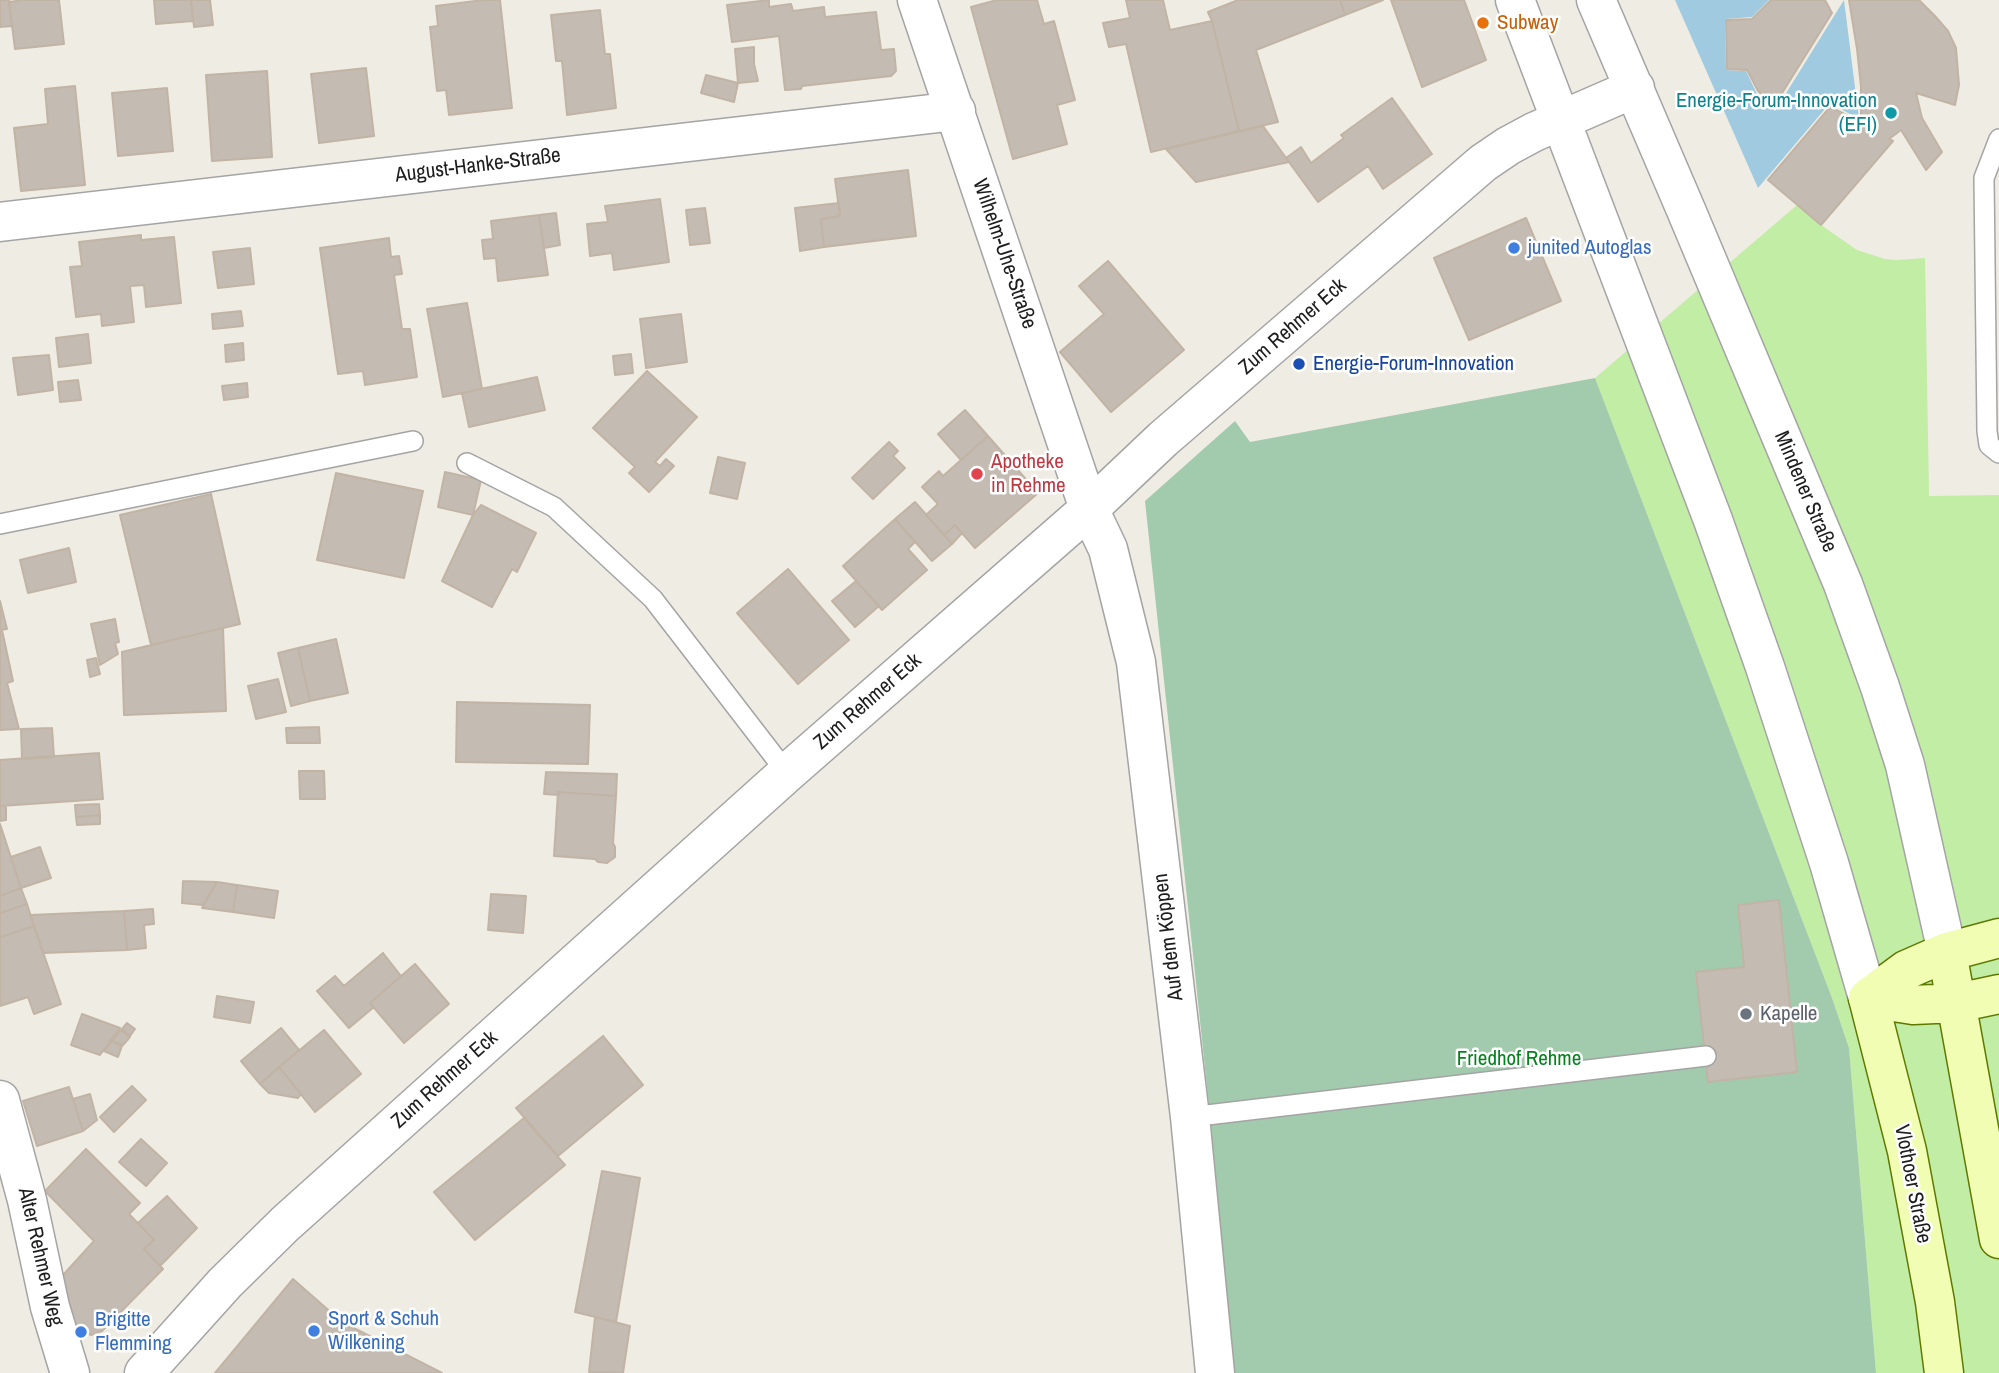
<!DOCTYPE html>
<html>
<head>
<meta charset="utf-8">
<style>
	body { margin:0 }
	canvas { display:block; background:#efece3 }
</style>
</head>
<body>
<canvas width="1999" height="1373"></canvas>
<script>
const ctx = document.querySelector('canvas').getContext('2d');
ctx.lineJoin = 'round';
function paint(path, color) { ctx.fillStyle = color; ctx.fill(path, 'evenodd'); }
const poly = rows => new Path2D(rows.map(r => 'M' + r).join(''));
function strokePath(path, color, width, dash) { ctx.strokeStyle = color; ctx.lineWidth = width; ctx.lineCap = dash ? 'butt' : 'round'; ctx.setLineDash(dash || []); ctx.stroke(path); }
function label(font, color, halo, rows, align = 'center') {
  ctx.font = font + ' "Archivo Narrow",sans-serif'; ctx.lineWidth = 5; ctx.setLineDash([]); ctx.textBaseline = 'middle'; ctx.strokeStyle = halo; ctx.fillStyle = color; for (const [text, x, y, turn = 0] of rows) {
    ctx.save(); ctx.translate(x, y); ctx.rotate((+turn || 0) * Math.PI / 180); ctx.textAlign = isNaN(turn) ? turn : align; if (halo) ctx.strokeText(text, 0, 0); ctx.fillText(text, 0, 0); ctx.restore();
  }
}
paint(poly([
	[1797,205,1821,225,1857,250,1885,259,1897,260,1925,258,1929,496,1999,495,1999,1373,1876,1373,1849,1048,1832,998,1595,378]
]), '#c1eda5');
paint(poly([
	[1595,378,1832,998,1849,1048,1876,1373,1234,1373,1210,1115,1145,501,1235,421,1250,442]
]), '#a2caad');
paint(poly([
	[1675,0,1769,0,1752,17,1725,19,1726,70,1746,71,1757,94,1775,111,1844,0,1859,119,1830,103,1758,188]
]), '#a0cae0');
const building = poly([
	[0,0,9,0,12,26,0,27,0,0],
	[23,0,59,0,64,44,15,49,9,2,23,0],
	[154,0,191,0,193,21,156,24,154,0],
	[191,0,210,0,213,25,194,27,191,0],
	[483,0,500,0,512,108,449,115,446,90,437,91,430,27,438,26,436,6,483,0],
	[769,0,769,7,791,4,793,11,824,7,825,17,876,12,881,50,894,49,896,71,891,76,802,86,801,89,785,90,779,36,732,42,727,5,769,0],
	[997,0,1037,0,1044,24,1054,21,1075,100,1057,105,1067,144,1013,159,971,7,997,0],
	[1126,0,1163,0,1170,30,1212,21,1239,131,1151,152,1126,44,1109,47,1103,23,1130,18,1126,0],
	[1238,0,1340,0,1345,15,1256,50,1278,122,1239,131,1212,21,1208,12,1238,0],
	[1340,0,1383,0,1345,15,1340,0],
	[1391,0,1464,0,1486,60,1422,87,1391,0],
	[1771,0,1825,0,1832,13,1774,106,1758,91,1747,70,1727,69,1726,20,1752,19,1771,0],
	[1849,0,1919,0,1935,16,1948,31,1956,48,1959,85,1955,105,1916,93,1922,118,1942,152,1926,170,1901,130,1889,139,1893,141,1821,225,1768,180,1830,107,1861,122,1861,87,1857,49,1849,0],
	[600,10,605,54,610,54,616,108,567,115,562,61,556,61,551,15,600,10],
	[754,47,754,64,758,81,738,83,735,49,754,47],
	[366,68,374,136,319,143,311,74,366,68],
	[267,71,272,157,212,161,206,75,267,71],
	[706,75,738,83,734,102,701,93,706,75],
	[75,86,85,185,21,191,14,128,48,124,45,89,75,86],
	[167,88,173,151,118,156,112,93,167,88],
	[1392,98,1432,154,1383,189,1368,166,1318,202,1286,158,1301,147,1311,163,1344,138,1341,135,1392,98],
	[1263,126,1289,162,1196,182,1166,149,1263,126],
	[908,170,916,236,824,247,821,219,840,216,835,179,908,170],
	[660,199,669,262,614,270,612,253,590,256,587,224,608,222,605,206,660,199],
	[839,203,840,216,821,219,824,247,800,251,795,208,839,203],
	[705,208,710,243,690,245,686,210,705,208],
	[556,213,560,245,544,248,539,215,556,213],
	[539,215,548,275,498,281,496,258,484,259,482,240,493,239,491,221,539,215],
	[1526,218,1561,301,1469,340,1434,258,1526,218],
	[141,235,141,240,174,237,181,303,146,307,144,285,130,286,134,322,102,326,101,314,76,317,70,267,82,266,79,242,141,235],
	[389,238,391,257,399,256,402,274,394,275,402,329,410,329,417,377,365,385,363,371,338,374,320,248,389,238],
	[250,248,254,284,218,288,213,252,250,248],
	[1108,261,1184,350,1111,412,1060,352,1104,314,1079,286,1108,261],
	[467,303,482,389,443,397,427,309,467,303],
	[241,311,243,326,213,329,212,314,241,311],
	[681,314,687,362,646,368,640,319,681,314],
	[88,334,91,363,59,367,56,338,88,334],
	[243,343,244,360,226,362,225,345,243,343],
	[631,354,633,373,615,375,613,356,631,354],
	[49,355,53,390,18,395,13,358,49,355],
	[647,371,697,417,655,462,660,466,666,459,674,466,649,492,629,473,635,467,593,428,647,371],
	[537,377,545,410,469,427,462,393,537,377],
	[78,380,81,400,60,402,58,382,78,380],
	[247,383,248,397,224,400,222,386,247,383],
	[965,410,988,436,961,460,938,434,965,410],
	[988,436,1038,493,975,548,955,525,944,535,926,515,938,504,922,487,939,471,943,476,988,436],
	[889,442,898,451,893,456,905,468,873,499,852,478,889,442],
	[718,457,745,463,737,499,710,493,718,457],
	[445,472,481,480,473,515,438,507,445,472],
	[336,473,423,491,404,578,317,560,336,473],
	[211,494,240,624,151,645,120,515,211,494],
	[915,502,952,544,932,561,895,519,915,502],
	[481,505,536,533,517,572,512,569,492,607,442,581,473,515,481,505],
	[895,519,915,542,908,549,927,570,882,610,843,566,895,519],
	[955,525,962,533,952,544,944,535,955,525],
	[69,548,76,582,28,593,20,560,69,548],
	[788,569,849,640,798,684,737,613,788,569],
	[856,581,879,606,855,627,832,601,856,581],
	[0,601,7,629,0,630,0,601],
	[115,619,119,642,115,643,118,654,100,665,91,624,115,619],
	[223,628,226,711,124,715,122,652,223,628],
	[0,630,2,630,13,681,7,683,19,729,0,730,0,630],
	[336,639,348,693,310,701,298,648,336,639],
	[298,648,310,701,291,706,278,653,298,648],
	[96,658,100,674,90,677,87,660,96,658],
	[278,679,286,712,256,719,248,686,278,679],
	[457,702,590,705,588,764,456,762,457,702],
	[319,727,320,743,287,743,286,728,319,727],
	[52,728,54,757,22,759,21,729,52,728],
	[99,753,103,799,0,806,0,760,99,753],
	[299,771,324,771,325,799,300,799,299,771],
	[546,772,617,774,616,796,558,792,559,795,544,794,546,772],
	[558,792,616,796,613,843,615,847,615,857,607,863,598,862,595,859,554,856,558,792],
	[99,804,100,815,76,817,75,805,99,804],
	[0,806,6,806,6,820,0,821,0,806],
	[100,815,100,824,77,825,76,817,100,815],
	[0,824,21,888,0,896,0,824],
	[40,847,51,878,21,888,11,857,40,847],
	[183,881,217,882,203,905,182,903,183,881],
	[217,882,237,885,233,912,202,908,217,882],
	[237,885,278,891,274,918,233,912,237,885],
	[21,888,27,904,0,913,0,896,21,888],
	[491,894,526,896,523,933,488,930,491,894],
	[1779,900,1797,1072,1708,1082,1696,972,1744,967,1738,905,1779,900],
	[27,904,34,926,0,937,0,913,27,904],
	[153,909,154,924,144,925,146,948,127,950,124,911,153,909],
	[124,911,127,950,43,953,30,915,124,911],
	[34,926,61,1004,34,1014,28,997,0,1006,0,937,34,926],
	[383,953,401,976,370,1003,374,1007,349,1028,317,991,335,976,344,986,383,953],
	[415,964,449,1004,404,1043,370,1003,415,964],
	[217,996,254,1002,250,1023,214,1017,217,996],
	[82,1014,120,1028,100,1055,71,1045,82,1014],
	[127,1023,135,1029,130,1036,122,1029,127,1023],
	[281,1028,299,1050,260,1084,241,1061,281,1028],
	[121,1030,130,1037,123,1045,112,1041,121,1030],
	[324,1030,361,1074,315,1112,279,1067,324,1030],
	[603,1036,643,1085,558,1156,516,1108,603,1036],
	[112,1041,122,1046,118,1057,104,1051,112,1041],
	[279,1067,301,1094,298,1098,269,1093,260,1084,279,1067],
	[132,1086,146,1100,114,1132,100,1117,132,1086],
	[69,1087,83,1131,37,1146,23,1101,69,1087],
	[90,1094,97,1120,83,1131,73,1099,90,1094],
	[524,1118,565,1165,475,1240,434,1192,524,1118],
	[141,1139,167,1163,146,1186,119,1162,141,1139],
	[86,1149,140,1203,129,1214,154,1240,144,1249,163,1269,102,1331,91,1335,72,1327,66,1305,69,1299,54,1285,94,1241,45,1191,86,1149],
	[602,1171,640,1178,616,1322,575,1312,602,1171],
	[167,1196,197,1228,160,1266,144,1249,154,1240,138,1223,167,1196],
	[293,1279,342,1322,442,1373,215,1373,293,1279],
	[595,1317,630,1326,623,1373,589,1372,595,1317]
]);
paint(building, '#c4bbb2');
strokePath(building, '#c2b4a4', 2);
const service = poly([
	[1999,139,1984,178,1987,431,1989,445,1999,453],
	[467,463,554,507,653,599,787,773],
	[0,524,413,441],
	[1190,1117,1706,1056]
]);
const minor = poly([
	[917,0,1089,509,1108,549,1136,662,1190,1117,1215,1373],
	[1515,0,1713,520,1765,667,1829,863,1868,998],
	[1596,0,1686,210,1843,584,1880,687,1905,765,1947,952],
	[0,222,956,111],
	[0,1100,27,1200,50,1307,70,1373],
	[144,1373,225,1283,285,1224,787,773,1089,509,1163,439,1483,163,1508,146,1534,132,1635,88]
]);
const secondary = poly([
	[1947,952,1999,1239],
	[1868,998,1907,1151,1935,1302,1944,1373],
	[1868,998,1906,970,1947,952,1999,938],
	[1868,998,1913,1005,1957,1003,1999,994]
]);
strokePath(service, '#a4a4a4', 22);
strokePath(minor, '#a4a4a4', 41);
strokePath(secondary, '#5f7900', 41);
strokePath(service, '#fff', 19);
strokePath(minor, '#fff', 38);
strokePath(secondary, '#f1fdb3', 38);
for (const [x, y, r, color] of [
	[1483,23,7,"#e8710a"],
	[1891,113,7,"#0f9aa8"],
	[1514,248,7,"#3f7fe0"],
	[1299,364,7,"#1a4fb4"],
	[977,474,7,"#e0444e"],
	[1746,1014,7,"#6b7280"],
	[314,1331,7,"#3f7fe0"],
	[81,1332,7,"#3f7fe0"]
]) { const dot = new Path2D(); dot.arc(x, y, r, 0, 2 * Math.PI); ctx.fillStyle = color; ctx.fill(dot); strokePath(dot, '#fff', 2.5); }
label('21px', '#c56008', '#fff', [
	["Subway",1497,23]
], 'left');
label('21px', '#0d838f', '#fff', [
	["Energie-Forum-Innovation",1877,101],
	["(EFI)",1877,125]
], 'right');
label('21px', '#1d1d1d', '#fff', [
	["August-Hanke-Straße",478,166,-7],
	["Wilhelm-Uhe-Straße",1004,254,71],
	["Zum Rehmer Eck",1293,327,-41],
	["Mindener Straße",1805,492,67],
	["Zum Rehmer Eck",868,702,-41],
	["Auf dem Köppen",1169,937,-97],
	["Zum Rehmer Eck",445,1080,-42],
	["Vlothoer Straße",1912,1184,79],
	["Alter Rehmer Weg",40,1257,77]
]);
label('21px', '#366cbe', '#fff', [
	["junited Autoglas",1528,248],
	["Sport & Schuh",328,1319],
	["Wilkening",328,1343],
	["Brigitte",95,1320],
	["Flemming",95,1344]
], 'left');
label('21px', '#164399', '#fff', [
	["Energie-Forum-Innovation",1313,364]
], 'left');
label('21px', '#be3a42', '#fff', [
	["Apotheke",991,462],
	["in Rehme",991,486]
], 'left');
label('21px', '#5b616d', '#fff', [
	["Kapelle",1760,1014]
], 'left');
label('21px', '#05821d', '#fff', [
	["Friedhof Rehme",1519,1059]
]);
</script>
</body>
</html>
